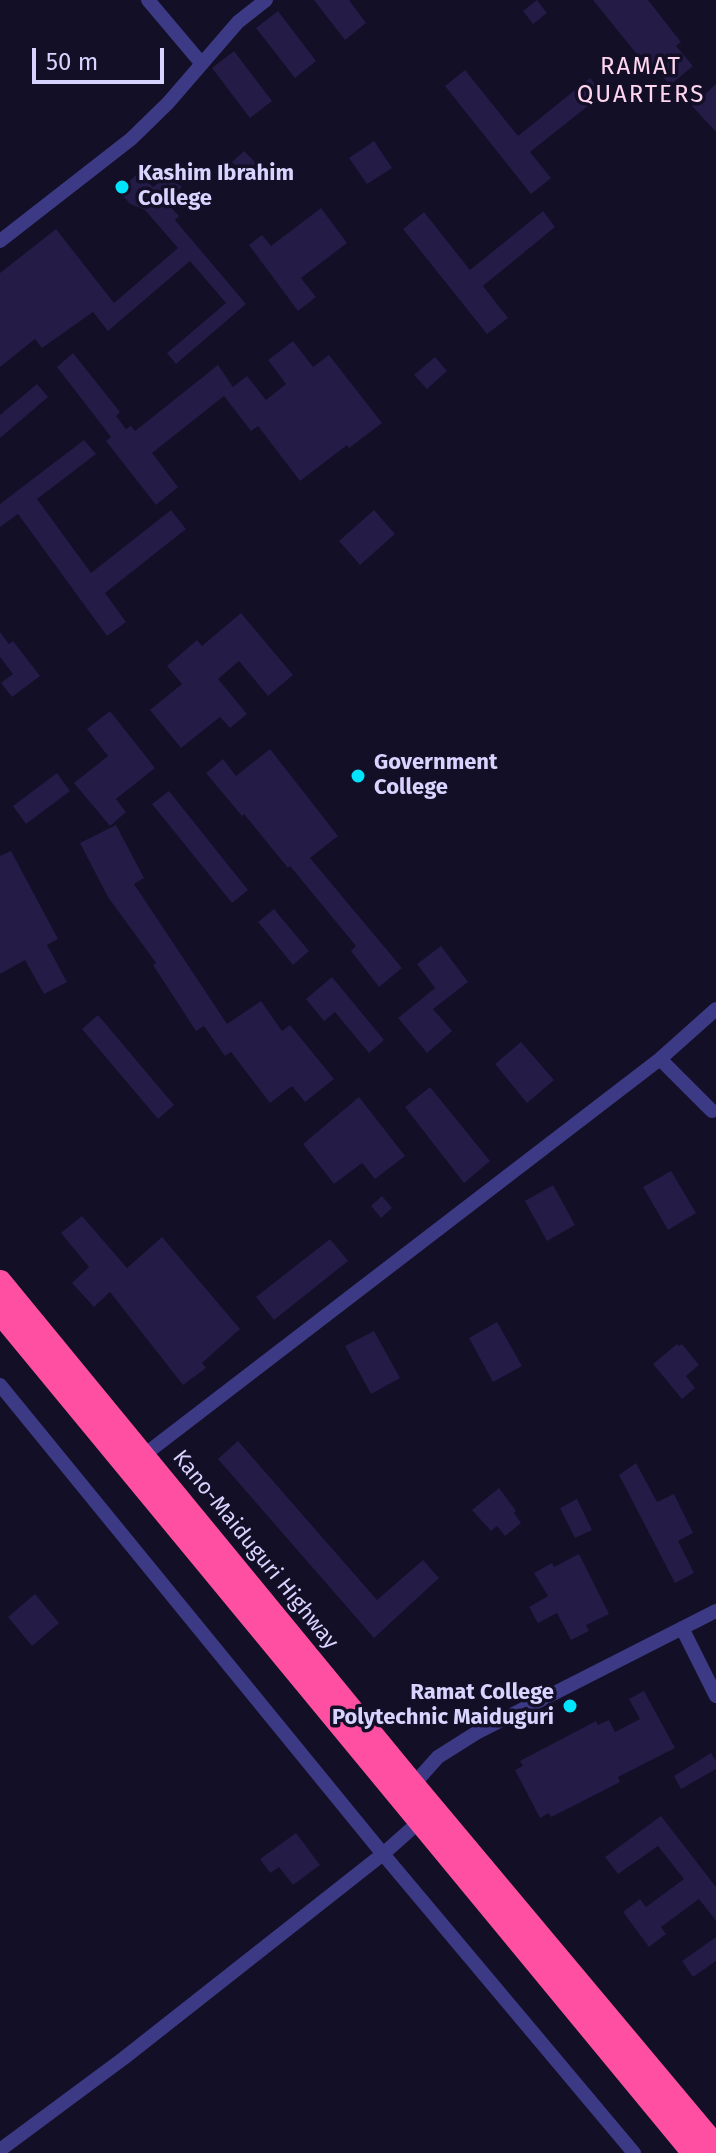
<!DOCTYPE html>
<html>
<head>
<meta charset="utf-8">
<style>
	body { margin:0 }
	#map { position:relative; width:716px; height:2153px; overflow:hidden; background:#130f26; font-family:"Fira Sans",sans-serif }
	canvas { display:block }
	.scale { position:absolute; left:32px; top:48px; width:132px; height:36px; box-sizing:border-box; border:4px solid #d9d4ff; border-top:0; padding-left:10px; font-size:24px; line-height:28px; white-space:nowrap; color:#d9d4ff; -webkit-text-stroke:6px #130f26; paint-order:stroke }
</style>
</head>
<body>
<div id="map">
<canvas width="716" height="2153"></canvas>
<div class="scale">50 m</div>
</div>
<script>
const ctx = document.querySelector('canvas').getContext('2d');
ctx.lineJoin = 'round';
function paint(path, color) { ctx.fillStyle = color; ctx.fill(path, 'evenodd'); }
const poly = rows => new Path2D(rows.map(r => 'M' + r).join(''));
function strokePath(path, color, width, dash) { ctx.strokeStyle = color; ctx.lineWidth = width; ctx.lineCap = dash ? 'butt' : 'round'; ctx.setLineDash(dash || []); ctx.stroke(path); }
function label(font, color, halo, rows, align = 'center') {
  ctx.font = font + ' "Fira Sans",sans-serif'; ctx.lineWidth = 7; ctx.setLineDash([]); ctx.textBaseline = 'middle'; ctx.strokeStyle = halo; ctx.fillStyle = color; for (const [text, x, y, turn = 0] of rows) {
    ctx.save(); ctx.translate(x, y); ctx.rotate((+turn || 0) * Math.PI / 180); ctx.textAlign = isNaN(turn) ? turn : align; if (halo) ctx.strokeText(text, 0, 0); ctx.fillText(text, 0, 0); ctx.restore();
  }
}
paint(poly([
	[314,0,349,0,366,23,345,40],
	[537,0,547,13,533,24,523,11],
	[593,0,648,0,681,42,676,46,693,66,670,85,653,65,648,68],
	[278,11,316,61,295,78,256,28],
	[234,51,272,101,250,118,212,68],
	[465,70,518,136,590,78,603,94,530,152,551,178,531,194,445,86],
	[716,84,716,132,692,106],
	[374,141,392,168,367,184,349,158],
	[244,151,258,165,245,177,232,162],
	[138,173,153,187,167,177,182,187,165,201,179,216,175,220,246,304,176,364,167,353,226,303,190,261,108,331,93,312,42,348,35,339,0,367,0,273,56,229,114,303,178,248,145,210,130,204,119,191],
	[321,208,347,243,301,278,316,297,298,311,249,245,262,235,271,246],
	[543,211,555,227,483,286,508,318,487,334,403,229,424,212,470,270],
	[293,341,313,367,329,355,382,423,349,448,347,445,300,481,258,426,251,431,224,396,152,453,178,487,156,505,106,441,111,437,57,367,73,353,120,412,116,416,126,429,131,426,135,431,218,365,233,387,247,376,266,400,286,384,268,360],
	[435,357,447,371,427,389,414,375],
	[37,384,48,397,0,438,0,415],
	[84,440,96,454,37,499,91,573,171,510,186,529,105,593,126,622,107,636,18,514,0,527,0,504],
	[374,510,395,534,360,565,339,541],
	[241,613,293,675,268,696,239,661,218,679,247,714,230,728,220,717,181,748,150,710,182,684,167,666,197,640,202,646],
	[0,632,9,644,13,641,40,676,12,697,1,683,13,674,0,657],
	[110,711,155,768,116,799,126,812,110,826,74,783,108,756,87,729],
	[270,749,338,836,310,858,402,968,379,987,351,951,356,946,290,866,288,868,244,814,242,816,206,773,223,759,236,776],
	[57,773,70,791,26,824,13,806],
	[169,791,248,890,232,903,152,804],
	[116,825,144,878,134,884,227,1024,261,1001,282,1031,290,1025,334,1079,305,1102,292,1086,270,1103,231,1052,225,1056,204,1026,196,1031,153,965,156,963,108,897,80,843],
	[11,851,58,939,47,945,67,982,44,994,25,960,0,974,0,856],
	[274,909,309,951,293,965,258,922],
	[441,946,468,982,433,1009,452,1031,427,1053,398,1018,435,988,417,964],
	[332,977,384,1040,369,1053,335,1012,324,1021,306,999],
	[98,1015,174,1105,158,1119,82,1029],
	[521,1042,554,1080,527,1103,495,1064],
	[430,1087,490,1161,464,1183,405,1107],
	[359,1097,405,1156,375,1179,362,1163,334,1184,303,1144],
	[671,1171,696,1213,668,1230,643,1187],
	[553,1185,575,1225,547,1241,525,1201],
	[382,1196,392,1208,381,1218,371,1206],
	[82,1216,127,1268,162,1237,240,1329,202,1363,206,1368,183,1385,110,1292,94,1307,72,1283,89,1267,61,1233],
	[330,1239,348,1261,274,1320,256,1297],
	[497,1322,522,1366,493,1382,469,1338],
	[374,1331,400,1378,371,1394,345,1346],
	[677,1344,679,1346,682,1344,699,1365,686,1376,695,1388,682,1399,653,1364],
	[238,1441,377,1600,423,1560,439,1578,374,1638,218,1459],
	[636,1463,657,1502,674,1494,693,1533,678,1541,694,1573,675,1583,619,1475],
	[499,1488,516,1511,514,1513,521,1523,505,1536,497,1526,491,1531,472,1510],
	[577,1499,592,1530,575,1538,560,1508],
	[579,1554,609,1614,586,1625,589,1631,571,1640,557,1613,538,1623,529,1607,548,1596,534,1573,552,1563,554,1567],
	[35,1594,59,1623,32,1646,8,1617],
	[644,1691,675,1748,618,1777,620,1782,575,1805,551,1817,549,1813,540,1818,515,1770,523,1766,520,1761,596,1721,598,1725,609,1720,615,1732,640,1719,629,1699],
	[711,1753,716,1761,716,1769,681,1789,674,1776],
	[661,1816,716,1887,716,1921,699,1899,661,1927,666,1934,649,1947,623,1912,640,1899,646,1907,684,1879,658,1846,618,1874,605,1857],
	[296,1833,320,1865,293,1885,279,1867,270,1873,260,1859],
	[716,1937,716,1961,693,1977,682,1961]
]), '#241b47');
strokePath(poly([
	[148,0,202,64],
	[0,241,131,139,168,103,238,22,266,0],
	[660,1059,712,1111],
	[0,1385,383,1854,634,2153],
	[144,1455,660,1059,716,1009],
	[682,1628,716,1696],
	[413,1785,438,1757,476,1733,716,1611],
	[0,2150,124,2058,383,1854,419,1822]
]), '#3d3a85', 14);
strokePath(poly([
	[0,1282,413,1785,716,2147],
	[0,1312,694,2153]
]), '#ff4fa3', 24);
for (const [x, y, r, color] of [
	[122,187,8,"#00e5ff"],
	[358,776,8,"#00e5ff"],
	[570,1706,8,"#00e5ff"]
]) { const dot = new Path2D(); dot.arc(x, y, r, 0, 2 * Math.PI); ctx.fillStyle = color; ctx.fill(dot); strokePath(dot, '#130f26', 3); }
label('bold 22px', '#d9d4ff', '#130f26', [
	["Kashim Ibrahim",138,174],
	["College",138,199],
	["Government",374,763],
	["College",374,788],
	["Ramat College",554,1693,"right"],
	["Polytechnic Maiduguri",554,1718,"right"]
], 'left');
label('22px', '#d9d4ff', '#130f26', [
	["Kano-Maiduguri Highway",255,1550,51]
]);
ctx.letterSpacing = '2px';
label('24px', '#ffd6f0', '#130f26', [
	["RAMAT",641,67],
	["QUARTERS",641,95]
]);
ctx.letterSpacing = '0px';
</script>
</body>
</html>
